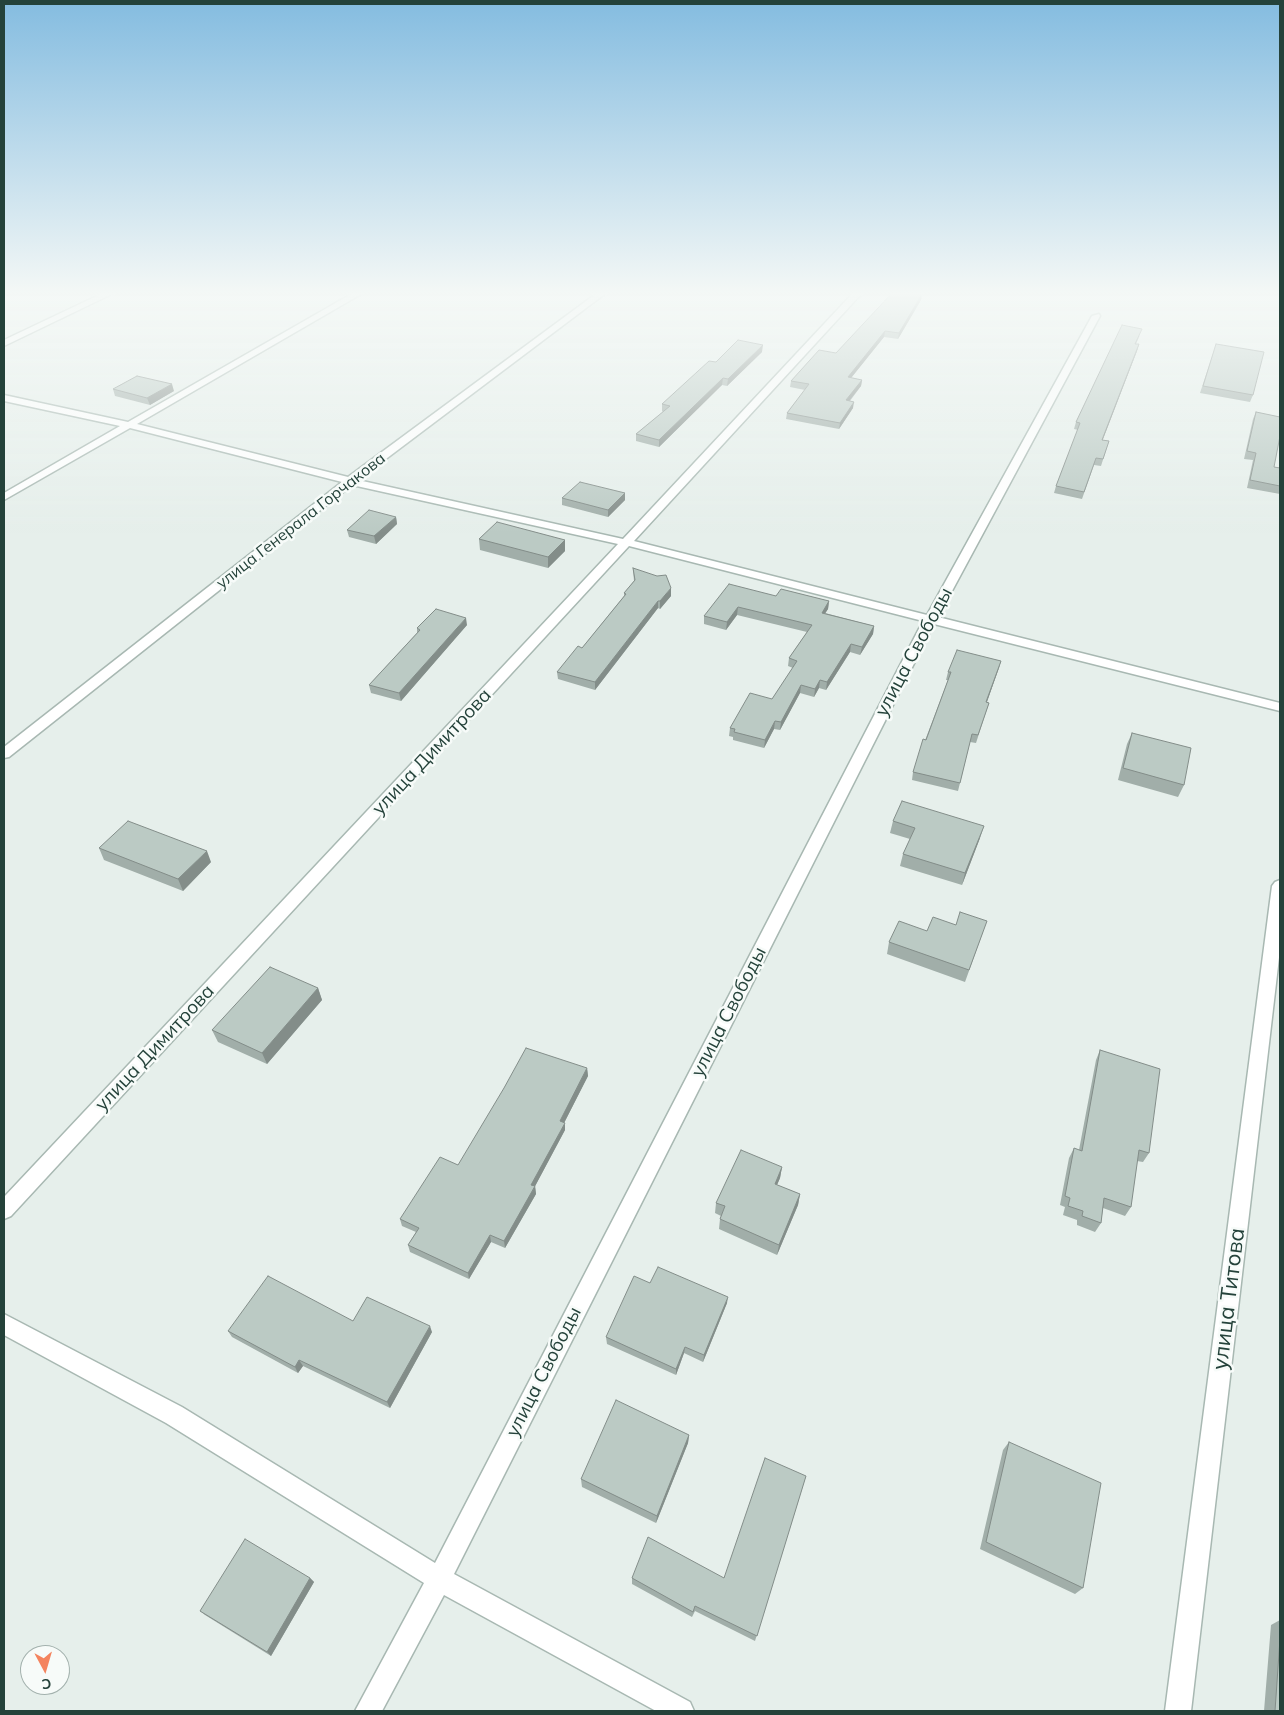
<!DOCTYPE html>
<html>
<head>
<meta charset="utf-8">
<style>
	body { margin:0 }
	#map { position:relative; width:1284px; height:1715px; overflow:hidden; background:#e6efeb; font-family:Mulish,sans-serif }
	canvas { display:block }
	.frame { position:absolute; inset:0; border:5px solid #24423a; pointer-events:none }
	.north { position:absolute; left:20px; top:1645px; width:50px; height:50px; box-sizing:border-box; background:#f7fbf9; border:1px solid #a3b1ad; border-radius:50%; rotate:174deg; font-size:14px; font-weight:700; line-height:20px; text-align:center; color:#24423a }
	.north::after { content:''; display:block; margin:auto; width:18px; height:22px; background:#f4845f; clip-path:polygon(50% 0,100% 100%,50% 72%,0 100%) }
</style>
</head>
<body>
<div id="map">
<canvas width="1284" height="1715"></canvas>
<div class="frame"></div>
<div class="north">С</div>
</div>
<script>
const ctx = document.querySelector('canvas').getContext('2d');
ctx.lineJoin = 'round';
const poly = rows => new Path2D(rows.map(r => 'M' + r).join(''));
function strokePath(path, color, width, dash) { ctx.strokeStyle = color; ctx.lineWidth = width; ctx.lineCap = dash ? 'butt' : 'round'; ctx.setLineDash(dash || []); ctx.stroke(path); }
function paint(path, color) { ctx.fillStyle = color; ctx.fill(path, 'evenodd'); }
function label(font, color, halo, rows, align = 'center') {
  ctx.font = font + ' Mulish,sans-serif'; ctx.lineWidth = 5; ctx.setLineDash([]); ctx.textBaseline = 'middle'; ctx.strokeStyle = halo; ctx.fillStyle = color; for (const [text, x, y, turn = 0] of rows) {
    ctx.save(); ctx.translate(x, y); ctx.rotate((+turn || 0) * Math.PI / 180); ctx.textAlign = isNaN(turn) ? turn : align; if (halo) ctx.strokeText(text, 0, 0); ctx.fillText(text, 0, 0); ctx.restore();
  }
}
const street = poly([
	[103,293,114,293,4,346,4,340,103,293],
	[353,293,363,293,137,424,348,477,597,293,606,293,358,480,623,539,853,293,862,293,634,541,927,615,1092,316,1099,314,1100,316,938,617,1280,703,1280,711,934,624,454,1574,690,1702,694,1711,656,1711,444,1595,382,1711,355,1711,424,1583,166,1423,4,1335,4,1314,182,1407,435,1563,923,621,629,546,11,1216,4,1219,4,1197,618,544,352,485,9,757,4,758,4,747,342,482,130,428,4,500,4,493,120,426,4,401,4,395,128,422,353,293],
	[1280,880,1280,949,1191,1711,1165,1711,1272,886,1275,882,1280,880]
]);
strokePath(street, '#a8b8b2', 3);
paint(street, '#fff');
paint(poly([
	[922,294,921,300,898,339,884,337,851,378,862,380,861,386,850,401,853,408,839,429,786,419,787,413,805,390,790,387,791,381,836,353],
	[1140,335,1136,344,1139,344,1137,351,1102,440,1109,441,1101,466,1094,465,1082,499,1054,493,1056,486,1078,430,1074,429,1076,422],
	[1216,344,1253,395,1250,402,1200,393],
	[762,352,727,386,722,385,659,447,636,441,636,434,663,412,662,411,662,404,716,362],
	[113,389,174,391,150,405,115,396],
	[1256,412,1274,467,1280,468,1280,494,1247,488,1253,460,1244,459,1253,419],
	[625,493,625,500,608,517,562,505,562,498],
	[396,517,397,524,376,544,349,537,347,530],
	[479,539,565,540,565,551,548,568,480,550],
	[633,568,671,596,660,609,658,608,595,690,558,679,557,672,582,648,624,596,624,593,634,581],
	[776,596,829,601,828,609,825,613,874,626,873,634,860,655,850,652,826,690,819,688,814,697,800,693,780,730,774,729,764,748,733,740,733,737,729,736,730,728,772,699,793,668,788,666,789,658,807,632,737,615,726,630,704,624,704,616],
	[467,625,401,701,371,693,369,685,417,633,417,628],
	[1001,661,987,702,989,703,976,743,970,742,958,791,912,780,913,772,948,680,946,680,948,672],
	[1132,733,1184,785,1178,797,1118,780,1127,744],
	[893,821,980,838,962,885,900,866,903,854,910,839,890,833],
	[99,848,211,862,183,891,104,860],
	[956,925,983,932,965,982,887,954,889,942,927,931],
	[318,988,322,1000,267,1064,218,1042,212,1030],
	[1100,1050,1149,1153,1143,1162,1137,1161,1131,1207,1125,1216,1103,1208,1101,1223,1095,1232,1077,1225,1077,1220,1063,1215,1065,1207,1060,1205,1069,1158,1074,1148,1079,1150,1096,1060],
	[587,1068,588,1076,564,1123,565,1130,535,1186,536,1194,505,1248,491,1242,469,1279,410,1252,408,1245,416,1232,402,1226,400,1219,458,1165],
	[782,1167,780,1178,777,1185,800,1194,798,1205,777,1255,719,1229,720,1219,721,1216,715,1213,716,1203],
	[650,1283,727,1303,703,1362,684,1353,676,1375,607,1344,606,1337],
	[353,1321,432,1332,390,1408,303,1366,298,1373,232,1337,228,1331],
	[689,1435,688,1443,656,1523,582,1487,581,1479],
	[1009,1442,1083,1588,1075,1594,980,1549,1003,1450],
	[806,1476,755,1641,695,1611,692,1617,632,1584,632,1578,724,1578],
	[310,1578,314,1582,271,1656,205,1615,200,1611],
	[1280,1620,1280,1711,1264,1711,1271,1625]
]), '#a1aea9');
paint(poly([
	[922,294,921,300,898,339,899,333],
	[885,331,884,337,847,383,848,377],
	[1139,344,1137,351,1100,447,1102,440],
	[763,345,762,352,727,386,728,379],
	[723,378,722,385,659,447,659,440],
	[862,380,861,386,845,406,846,400],
	[172,384,174,391,150,405,147,398],
	[854,402,853,408,839,429,840,423],
	[625,493,625,500,608,517,608,510],
	[396,517,397,524,376,544,374,536],
	[565,540,565,551,548,568,548,557],
	[671,588,671,596,660,609,660,601],
	[658,601,658,608,595,690,595,682],
	[829,601,828,609,821,620,822,613],
	[738,607,737,615,726,630,727,622],
	[466,618,467,625,401,701,399,693],
	[874,626,873,634,860,655,862,647],
	[851,644,850,652,826,690,827,682],
	[1001,661,999,668,984,710,986,702],
	[820,680,819,688,814,697,815,689],
	[801,685,800,693,780,730,781,722],
	[775,721,774,729,764,748,765,740],
	[984,826,980,838,962,885,965,873],
	[207,851,211,862,183,891,178,879],
	[318,988,322,1000,267,1064,262,1053],
	[587,1068,588,1076,561,1129,560,1121],
	[565,1123,565,1130,532,1192,531,1185],
	[782,1167,780,1178,773,1194,775,1184],
	[535,1186,536,1194,505,1248,504,1241],
	[800,1194,798,1205,777,1255,779,1245],
	[490,1235,491,1242,469,1279,468,1273],
	[728,1297,727,1303,703,1362,704,1355],
	[430,1326,432,1332,390,1408,387,1402],
	[685,1347,684,1353,676,1375,676,1369],
	[299,1360,303,1366,298,1373,295,1367],
	[689,1435,688,1443,656,1523,657,1516],
	[310,1578,314,1582,271,1656,267,1652]
]), '#838d89');
const building = poly([
	[892,293,922,294,899,333,885,331,848,377,862,380,846,400,854,402,840,423,787,413,809,384,791,381,819,350,836,353,892,293],
	[1122,325,1142,329,1135,344,1139,344,1102,440,1109,441,1103,459,1096,458,1084,492,1056,486,1080,423,1076,422,1122,325],
	[738,340,763,345,728,379,723,378,659,440,636,434,670,406,662,404,709,361,716,362,738,340],
	[1216,344,1264,352,1253,395,1203,386,1216,344],
	[137,376,172,384,147,398,113,389,137,376],
	[1256,412,1280,417,1280,436,1274,467,1280,468,1280,486,1250,480,1256,453,1247,451,1256,412],
	[580,482,625,493,608,510,562,498,580,482],
	[369,510,396,517,374,536,347,530,369,510],
	[497,522,565,540,548,557,479,539,497,522],
	[633,568,657,576,666,575,671,588,660,601,658,601,595,682,557,672,578,646,582,648,626,594,624,593,635,580,633,568],
	[729,584,776,596,781,589,829,601,822,613,874,626,862,647,851,644,827,682,820,680,815,689,801,685,781,722,775,721,765,740,734,732,735,729,730,728,750,693,772,699,797,661,789,658,812,625,738,607,727,622,704,616,729,584],
	[436,609,466,618,399,693,369,685,420,630,417,628,436,609],
	[957,650,1001,661,986,702,989,703,978,735,972,734,960,783,913,772,923,739,926,740,951,672,948,672,957,650],
	[1132,733,1191,748,1184,785,1123,768,1132,733],
	[902,801,984,826,965,873,903,854,915,828,893,821,902,801],
	[128,821,207,851,178,879,99,848,128,821],
	[960,912,987,921,969,970,889,942,899,921,927,931,933,917,956,925,960,912],
	[270,967,318,988,262,1053,212,1030,270,967],
	[526,1048,587,1068,560,1121,565,1123,531,1185,535,1186,504,1241,490,1235,468,1273,408,1245,419,1228,400,1219,440,1157,458,1165,504,1088,526,1048],
	[1100,1050,1160,1069,1149,1153,1139,1150,1131,1207,1104,1198,1101,1223,1082,1216,1083,1211,1068,1206,1070,1198,1065,1196,1074,1148,1082,1151,1100,1050],
	[741,1150,782,1167,775,1184,800,1194,779,1245,720,1219,725,1206,716,1203,741,1150],
	[658,1267,728,1297,704,1355,685,1347,676,1369,606,1337,634,1276,650,1283,658,1267],
	[268,1276,353,1321,367,1297,430,1326,387,1402,299,1360,295,1367,228,1331,268,1276],
	[616,1400,689,1435,657,1516,581,1479,616,1400],
	[1009,1442,1101,1483,1083,1588,986,1542,1009,1442],
	[765,1458,806,1476,757,1636,695,1606,693,1612,632,1578,648,1537,724,1578,765,1458],
	[245,1539,310,1578,267,1652,200,1611,245,1539],
	[1280,1639,1280,1711,1275,1711,1280,1639]
]);
paint(building, '#bbcac4');
strokePath(building, '#838d89', 1);
const sky = ctx.createLinearGradient(0, 0, 0, 533);
sky.addColorStop(0, '#84bce0');
sky.addColorStop(0.55, '#f4f8f6');
sky.addColorStop(1, '#f4f8f600');
ctx.fillStyle = sky;
ctx.fillRect(0, 0, 1284, 533);
label('16px', '#24423a', '#f7fbf9', [
	["улица Генерала Горчакова",301,521,-38]
]);
label('19px', '#24423a', '#f7fbf9', [
	["улица Свободы",914,652,-62],
	["улица Димитрова",432,752,-47],
	["улица Свободы",729,1012,-63],
	["улица Димитрова",155,1048,-47],
	["улица Свободы",544,1372,-63]
]);
label('22px', '#24423a', '#f7fbf9', [
	["улица Титова",1229,1299,-83]
]);
</script>
</body>
</html>
